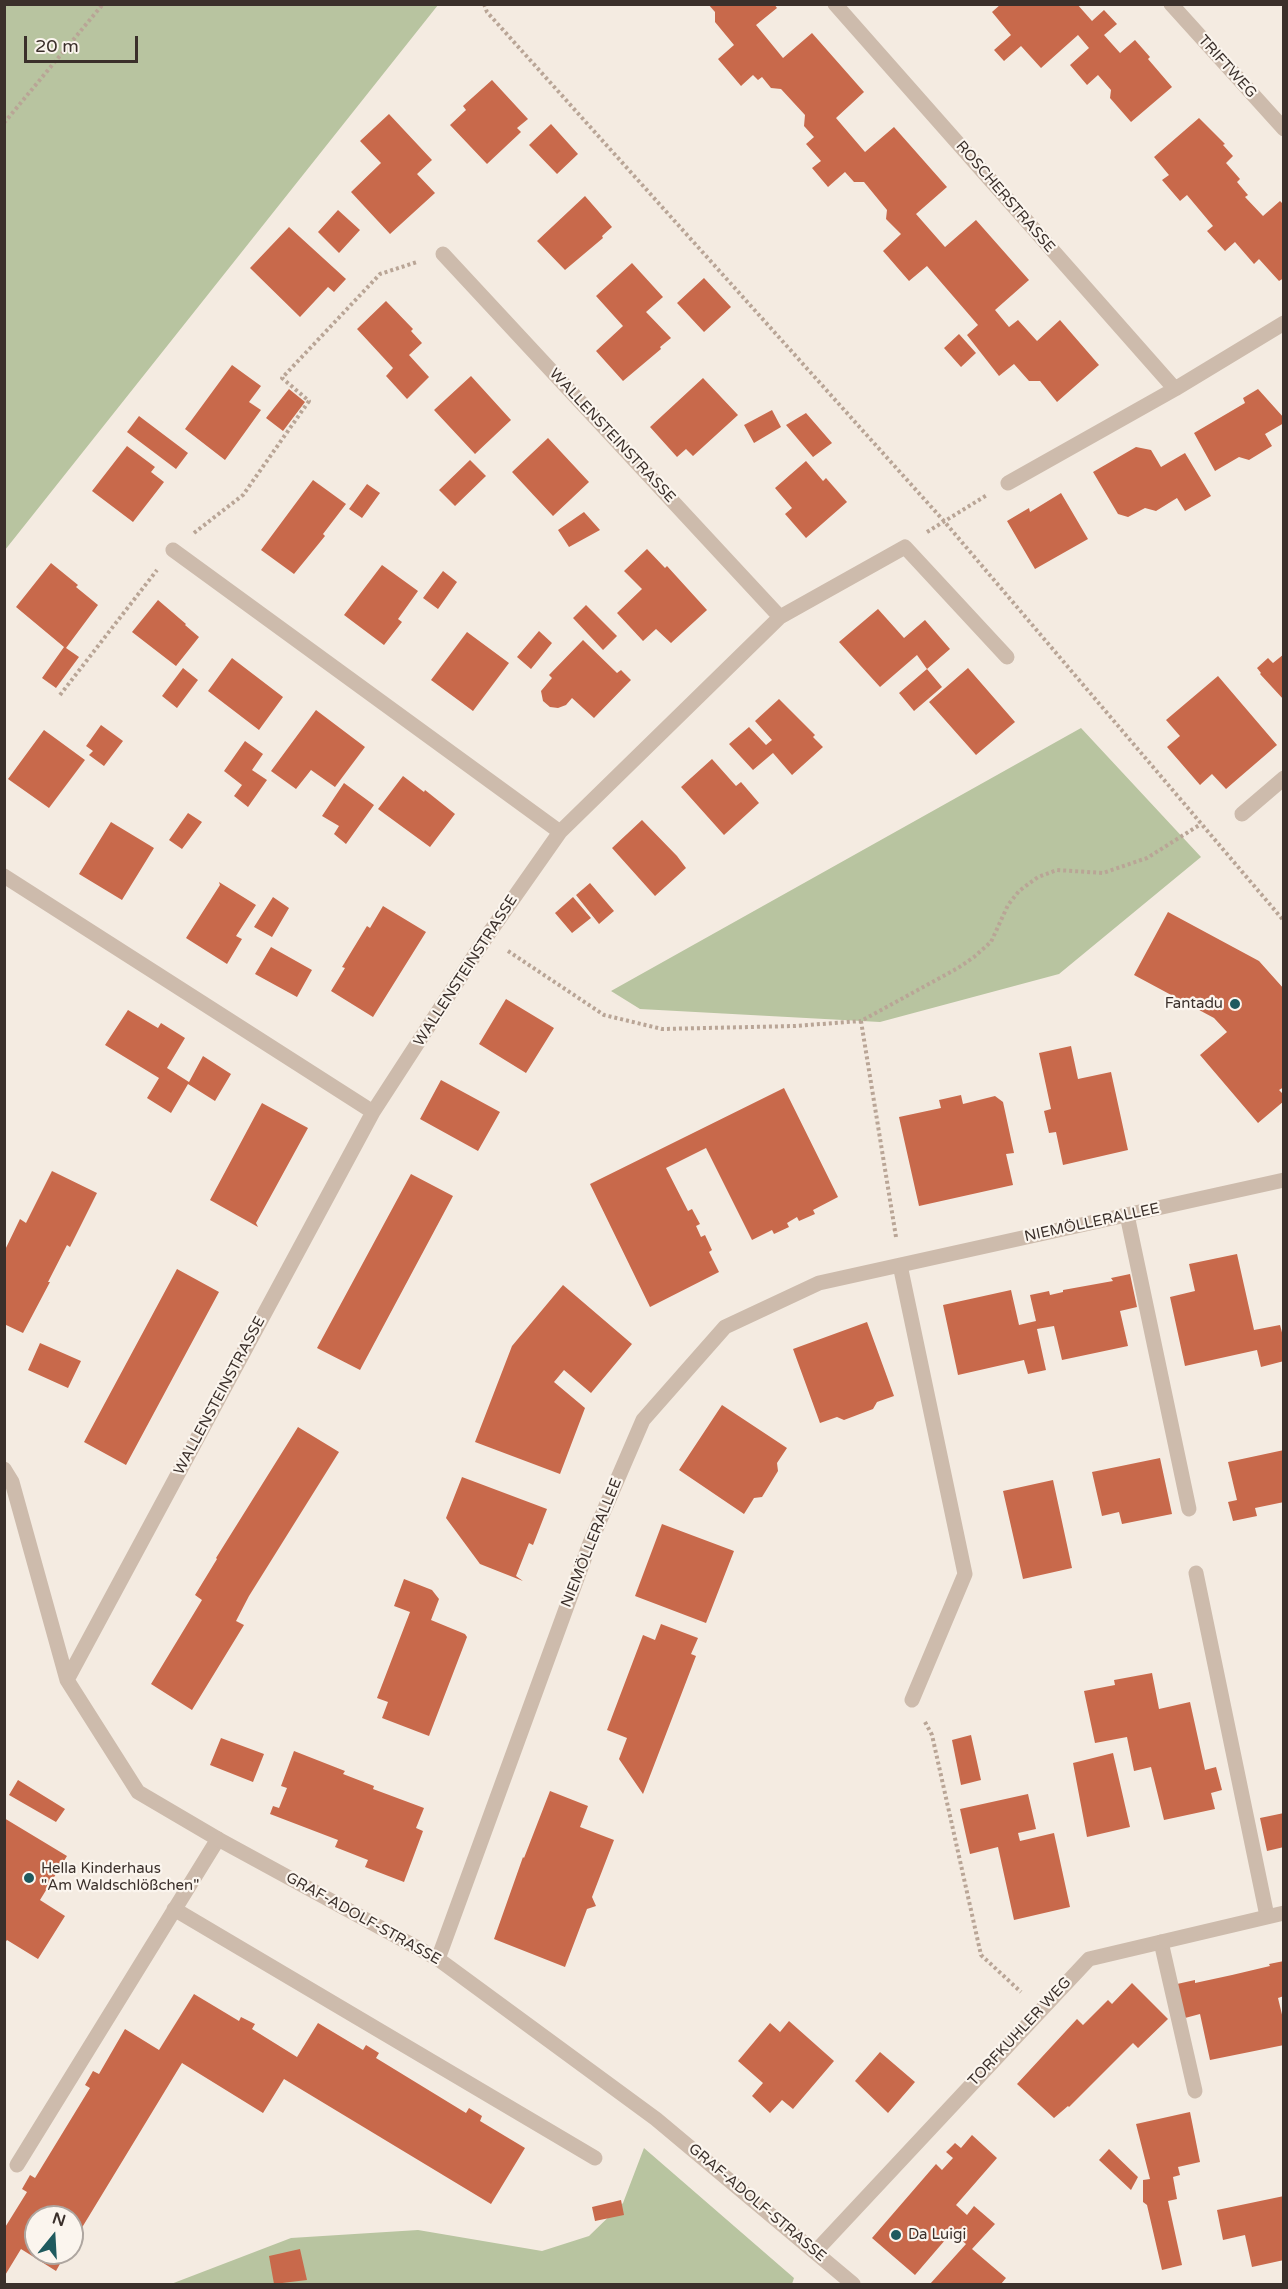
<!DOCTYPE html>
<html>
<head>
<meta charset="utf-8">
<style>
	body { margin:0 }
	#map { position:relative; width:1288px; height:2289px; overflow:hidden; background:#f4ebe1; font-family:"Varela Round",sans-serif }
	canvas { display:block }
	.frame { position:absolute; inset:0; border:6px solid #3b302b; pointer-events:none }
	.north { position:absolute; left:24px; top:2205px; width:60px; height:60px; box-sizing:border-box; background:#fbf5ee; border:2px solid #aea6a0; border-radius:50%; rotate:18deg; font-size:16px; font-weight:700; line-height:24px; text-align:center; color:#3b302b }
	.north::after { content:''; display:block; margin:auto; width:21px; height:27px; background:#1f5a5e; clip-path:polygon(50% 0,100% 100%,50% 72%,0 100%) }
	.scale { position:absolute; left:24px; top:36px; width:114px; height:27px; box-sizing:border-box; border:3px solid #3b302b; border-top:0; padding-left:8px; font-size:18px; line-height:21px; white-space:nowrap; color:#3b302b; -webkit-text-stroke:4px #fbf5ee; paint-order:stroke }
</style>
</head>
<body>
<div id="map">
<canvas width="1288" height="2289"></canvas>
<div class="frame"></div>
<div class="north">N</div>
<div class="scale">20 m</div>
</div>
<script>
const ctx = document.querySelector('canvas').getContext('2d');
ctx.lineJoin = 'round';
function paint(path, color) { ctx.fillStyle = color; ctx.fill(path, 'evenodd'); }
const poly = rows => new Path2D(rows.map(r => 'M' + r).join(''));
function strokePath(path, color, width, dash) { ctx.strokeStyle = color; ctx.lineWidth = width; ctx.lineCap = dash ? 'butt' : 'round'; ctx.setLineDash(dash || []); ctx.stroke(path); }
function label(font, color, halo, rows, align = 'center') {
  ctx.font = font + ' "Varela Round",sans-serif'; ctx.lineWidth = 4.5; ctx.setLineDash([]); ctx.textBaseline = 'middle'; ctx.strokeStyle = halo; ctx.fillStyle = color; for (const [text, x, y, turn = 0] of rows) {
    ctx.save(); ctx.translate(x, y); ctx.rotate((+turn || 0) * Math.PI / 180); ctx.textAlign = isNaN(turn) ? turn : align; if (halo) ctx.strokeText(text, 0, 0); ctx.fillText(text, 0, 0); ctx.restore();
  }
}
paint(poly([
	[5,4,438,5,5,550,4,5],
	[1081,728,1201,857,1059,974,880,1022,640,1009,611,991],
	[644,2148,794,2278,792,2284,171,2284,291,2238,418,2230,542,2251,589,2236,623,2203]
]), '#b8c4a0');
paint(poly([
	[708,4,774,4,777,8,756,25,783,58,812,33,864,92,836,118,865,152,894,127,947,187,916,214,945,247,976,220,1029,280,995,310,1009,327,1018,320,1037,341,1060,320,1099,365,1057,402,1040,381,1029,381,1014,364,999,376,967,335,978,325,927,266,909,281,883,251,901,234,886,219,887,210,864,182,854,182,845,172,828,187,812,168,821,161,806,144,814,137,804,126,805,115,781,89,771,88,762,77,758,80,753,75,741,86,718,59,734,45,715,22,715,12],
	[1001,4,1077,4,1092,21,1104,10,1117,24,1104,35,1120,53,1135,40,1150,57,1148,59,1172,87,1131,122,1110,98,1111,90,1098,75,1087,85,1070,65,1089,48,1078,35,1041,68,1021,46,1004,61,994,50,1011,35,992,12],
	[492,80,528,119,517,128,521,132,487,164,450,125,466,110,463,106],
	[389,114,432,160,417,174,435,193,390,234,351,192,381,163,360,141],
	[1199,118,1225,144,1223,145,1233,156,1226,163,1240,179,1237,182,1248,195,1245,197,1263,216,1280,201,1284,205,1284,278,1279,281,1259,259,1254,264,1235,242,1225,251,1207,231,1213,226,1187,195,1180,201,1162,180,1169,175,1154,157],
	[551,124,578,154,557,174,529,145],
	[585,196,612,227,602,236,603,238,565,270,537,241],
	[338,210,360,230,339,253,318,232],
	[289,227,346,279,334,292,328,287,300,317,250,268],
	[632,263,663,297,646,312,671,338,660,347,661,349,623,381,596,351,623,326,596,296],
	[704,278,731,307,704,332,677,303],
	[386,301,413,329,411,331,422,343,409,355,429,377,407,399,386,376,393,368,357,329],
	[959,334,976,353,961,367,944,348],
	[232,365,261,386,249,402,261,410,225,460,185,429],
	[471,376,511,420,475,454,434,410],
	[703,378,738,415,693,456,686,449,677,457,650,427],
	[289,389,305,402,283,431,266,418],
	[1258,389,1284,418,1284,423,1265,434,1272,446,1249,460,1239,457,1215,471,1194,433,1245,403,1243,398],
	[772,410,781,427,754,443,744,425],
	[806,413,832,443,813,457,786,425],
	[139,416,188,453,176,469,127,432],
	[548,438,589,482,553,516,512,472],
	[127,446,155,467,151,472,164,482,133,522,92,491],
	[1136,447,1151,450,1161,467,1185,453,1211,496,1185,511,1177,498,1156,511,1145,508,1128,517,1118,514,1093,472],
	[470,460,486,476,455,506,439,490],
	[806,461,823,481,826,478,847,502,806,538,785,514,792,508,775,488],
	[313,480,346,504,323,534,325,536,294,574,261,550],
	[367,484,380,493,362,518,349,509],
	[1061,493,1088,539,1035,569,1007,521,1029,508,1030,512],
	[584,512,600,530,569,547,558,530],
	[647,549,665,568,667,566,707,610,671,643,656,629,643,641,617,613,642,589,624,571],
	[51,563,78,585,76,587,98,605,66,648,79,657,56,688,42,678,64,647,16,607],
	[382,565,418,591,398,619,402,622,384,645,344,615],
	[443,571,457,582,438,609,423,598],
	[158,600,186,624,185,625,199,637,176,666,132,632],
	[586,605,617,636,603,650,573,618],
	[878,609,904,638,925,620,950,649,927,669,917,655,880,687,839,642],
	[539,631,552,643,531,669,517,657],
	[467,632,509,663,473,711,431,680],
	[583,640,617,673,621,670,631,680,594,718,572,698,566,705,558,708,550,707,543,701,541,691,552,678,549,675],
	[1284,654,1284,700,1260,674,1261,673,1257,668,1268,658,1273,663],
	[232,658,283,697,259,730,208,691],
	[183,668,198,680,177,708,162,696],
	[968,668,1015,722,976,755,929,702],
	[927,669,942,687,914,711,899,693],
	[1218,676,1277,745,1226,789,1212,774,1200,785,1167,747,1180,736,1166,720],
	[779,699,815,735,813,737,823,747,792,775,773,753,753,770,729,744,749,727,766,745,772,740,755,721],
	[316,710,365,747,335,787,311,770,296,789,271,771],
	[101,725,123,741,104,766,89,755,93,751,86,746],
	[44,730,85,760,49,808,8,779],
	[245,741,263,754,252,770,267,780,248,807,234,796,242,785,224,771],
	[712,759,736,786,741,782,759,803,724,835,681,787],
	[403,776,424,792,425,790,455,814,430,847,378,809],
	[344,783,374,805,346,844,334,834,339,826,322,816],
	[188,813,202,822,182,849,169,840],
	[642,820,677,856,686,868,655,896,612,848],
	[111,822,154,848,122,900,79,874],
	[219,882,256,905,236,936,242,939,227,964,186,938,220,885],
	[590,883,614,911,599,924,576,895],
	[273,897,289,908,272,937,254,927],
	[573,897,591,918,572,933,555,913],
	[383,906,426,932,373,1017,331,991,345,968,342,967,367,926,370,928],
	[1168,912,1259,961,1284,989,1284,1087,1279,1090,1284,1095,1284,1101,1258,1123,1200,1055,1227,1032,1214,1018,1134,975],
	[271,947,312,970,297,997,255,974],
	[506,999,554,1028,526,1073,479,1044],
	[128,1010,158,1028,161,1023,185,1038,167,1068,189,1082,203,1056,231,1074,215,1101,188,1084,171,1113,147,1098,159,1078,105,1045],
	[1071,1046,1078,1079,1111,1072,1128,1150,1063,1165,1056,1132,1049,1133,1044,1111,1051,1109,1039,1053],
	[441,1080,500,1112,478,1151,420,1119],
	[784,1088,838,1197,813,1210,815,1214,799,1221,797,1217,787,1223,789,1227,774,1234,772,1230,752,1240,706,1148,666,1168,688,1211,692,1209,700,1224,696,1226,701,1237,705,1235,712,1250,709,1252,719,1272,650,1307,590,1184],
	[961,1095,963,1104,995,1096,1003,1102,1014,1153,1006,1154,1013,1185,919,1206,899,1117,941,1108,939,1100],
	[262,1103,308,1128,256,1223,258,1227,210,1200],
	[52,1171,97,1193,70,1247,67,1245,48,1282,50,1282,23,1333,4,1324,4,1252,20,1219,26,1223],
	[411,1174,453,1196,360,1370,317,1348],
	[1237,1254,1254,1330,1280,1325,1284,1340,1284,1361,1261,1367,1257,1350,1185,1366,1170,1297,1195,1291,1189,1264],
	[177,1269,219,1292,126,1465,84,1442],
	[1130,1274,1137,1307,1120,1311,1128,1346,1062,1360,1054,1326,1037,1329,1046,1370,1028,1374,1024,1360,958,1375,943,1305,1011,1290,1019,1325,1036,1321,1030,1295,1049,1291,1050,1295,1063,1292,1063,1290,1113,1281,1111,1278],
	[563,1285,632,1344,591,1393,564,1370,554,1382,585,1408,560,1474,475,1442,512,1346],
	[867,1322,894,1396,877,1402,873,1409,844,1420,837,1417,820,1423,793,1349],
	[40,1343,81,1361,68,1388,28,1370],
	[722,1405,787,1448,777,1463,778,1471,762,1497,754,1498,744,1514,679,1470],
	[298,1427,339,1452,249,1596,236,1621,244,1625,192,1710,151,1684,202,1600,195,1595,217,1559,216,1558],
	[1284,1450,1284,1502,1255,1508,1257,1516,1233,1521,1228,1502,1237,1500,1228,1462],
	[1160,1458,1172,1514,1122,1524,1119,1512,1102,1516,1092,1472],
	[462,1477,547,1509,533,1545,529,1543,516,1576,523,1581,480,1564,446,1518],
	[1053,1480,1072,1568,1023,1579,1003,1491],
	[662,1524,734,1551,706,1623,635,1596],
	[404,1579,432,1590,439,1599,431,1620,465,1634,467,1637,429,1736,382,1718,388,1702,377,1698,410,1612,394,1606],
	[661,1624,698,1638,691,1654,696,1656,643,1794,619,1759,627,1738,607,1730,643,1635,655,1640],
	[1152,1673,1159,1709,1190,1702,1205,1770,1216,1767,1222,1790,1211,1793,1215,1809,1164,1820,1151,1767,1134,1771,1127,1737,1095,1743,1084,1691,1115,1685,1114,1680],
	[971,1735,981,1780,961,1785,952,1740],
	[221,1738,264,1754,253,1782,210,1765],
	[294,1751,345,1771,343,1774,374,1786,373,1789,424,1808,416,1828,423,1831,404,1882,365,1867,368,1860,335,1847,338,1840,270,1814,273,1806,279,1808,287,1788,281,1786],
	[1113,1753,1130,1827,1087,1837,1073,1763],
	[18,1780,65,1809,56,1822,9,1795],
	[550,1791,588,1806,580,1827,614,1840,592,1897,596,1906,587,1909,565,1967,494,1939,523,1857,524,1858],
	[1028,1794,1036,1829,1018,1833,1020,1841,1054,1833,1070,1907,1014,1920,998,1847,970,1854,960,1809],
	[1284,1813,1284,1847,1267,1851,1260,1818],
	[4,1818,67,1856,40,1900,65,1916,38,1959,7,1940,4,1944],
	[1284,1961,1284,1996,1278,1998,1284,2023,1284,2045,1210,2060,1200,2014,1185,2018,1177,1984,1195,1980,1195,1983,1232,1975,1270,1966,1269,1964],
	[1132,1983,1168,2019,1138,2048,1133,2043,1069,2107,1068,2106,1054,2118,1017,2084,1077,2019,1083,2025,1108,2000,1112,2004],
	[194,1994,239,2021,241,2017,255,2024,252,2029,297,2057,318,2023,363,2050,366,2045,379,2053,376,2058,466,2113,469,2108,482,2116,480,2121,525,2148,491,2204,284,2079,263,2113,182,2063,72,2244,72,2217,36,2217,36,2253,66,2253,56,2271,21,2249,4,2277,4,2229,27,2192,22,2189,30,2175,35,2178,90,2088,85,2085,93,2071,99,2074,125,2029,159,2050],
	[789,2021,834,2061,793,2109,782,2100,770,2113,752,2096,763,2083,738,2061,770,2023,780,2032],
	[880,2052,915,2082,888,2113,855,2081],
	[1190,2112,1200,2162,1178,2167,1180,2175,1173,2177,1177,2199,1168,2201,1182,2265,1162,2270,1147,2205,1143,2202,1143,2180,1150,2179,1136,2124],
	[972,2135,997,2158,956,2205,967,2215,974,2206,995,2224,972,2249,1006,2278,1001,2284,930,2284,966,2244,952,2232,915,2275,872,2238,936,2164,942,2170,953,2158,946,2152,955,2143,961,2148],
	[1109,2149,1138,2177,1131,2190,1099,2160],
	[1284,2196,1284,2260,1252,2267,1245,2235,1223,2240,1217,2210],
	[621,2200,624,2215,595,2221,592,2207],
	[300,2249,307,2280,274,2284,269,2256]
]), '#c8694b');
strokePath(poly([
	[484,4,487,12,943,520,1284,921],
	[4,123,103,4],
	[927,532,987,495],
	[194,533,243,495,309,401,282,378,380,274,417,262],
	[60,695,157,570],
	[508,951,604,1015,662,1029,795,1026,861,1021],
	[896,1237,861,1021,958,968,974,957,991,942,1008,905,1019,891,1038,877,1057,870,1103,873,1147,858,1201,824],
	[925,1722,932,1735,981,1955,1021,1992]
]), '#b9a596', 4, [3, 3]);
strokePath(poly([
	[1127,1215,1189,1509],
	[1196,1573,1267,1916],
	[174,1909,595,2158],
	[1161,1942,1195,2091],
	[17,2165,218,1839]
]), '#cdbbac', 15);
strokePath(poly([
	[835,4,1175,389],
	[1171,4,1284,129],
	[443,254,780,617],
	[1008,483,1175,389,1284,323],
	[173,550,560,832],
	[1242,814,1284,778],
	[4,876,373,1112],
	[900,1265,965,1574,912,1700],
	[4,1469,12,1482,67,1680,138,1792,218,1839,438,1959,656,2119,853,2284],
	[67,1680,373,1112,487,936,560,832,780,617,905,547,1007,657],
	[438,1959,590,1543,643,1420,725,1327,819,1283,1284,1180],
	[815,2252,1089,1959,1284,1913]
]), '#cdbbac', 15);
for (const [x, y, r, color] of [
	[1235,1004,6,"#1f5a5e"],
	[29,1878,6,"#1f5a5e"],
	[896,2235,6,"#1f5a5e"]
]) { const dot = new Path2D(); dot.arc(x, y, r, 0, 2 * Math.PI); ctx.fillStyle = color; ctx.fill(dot); strokePath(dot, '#fbf5ee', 2); }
label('15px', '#3b302b', '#fbf5ee', [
	["TRIFTWEG",1227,67,48],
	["ROSCHERSTRASSE",1005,197,49],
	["WALLENSTEINSTRASSE",612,436,47],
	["WALLENSTEINSTRASSE",466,971,-57],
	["NIEMÖLLERALLEE",1092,1223,-12],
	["WALLENSTEINSTRASSE",220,1396,-62],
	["NIEMÖLLERALLEE",592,1543,-68],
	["GRAF-ADOLF-STRASSE",363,1919,29],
	["TORFKUHLER WEG",1020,2032,-47],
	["GRAF-ADOLF-STRASSE",757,2203,40]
]);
label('15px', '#3b302b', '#fbf5ee', [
	["Fantadu",1223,1004,"right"],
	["Hella Kinderhaus",41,1869],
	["\"Am Waldschlößchen\"",41,1886],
	["Da Luigi",908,2235]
], 'left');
</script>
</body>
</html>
